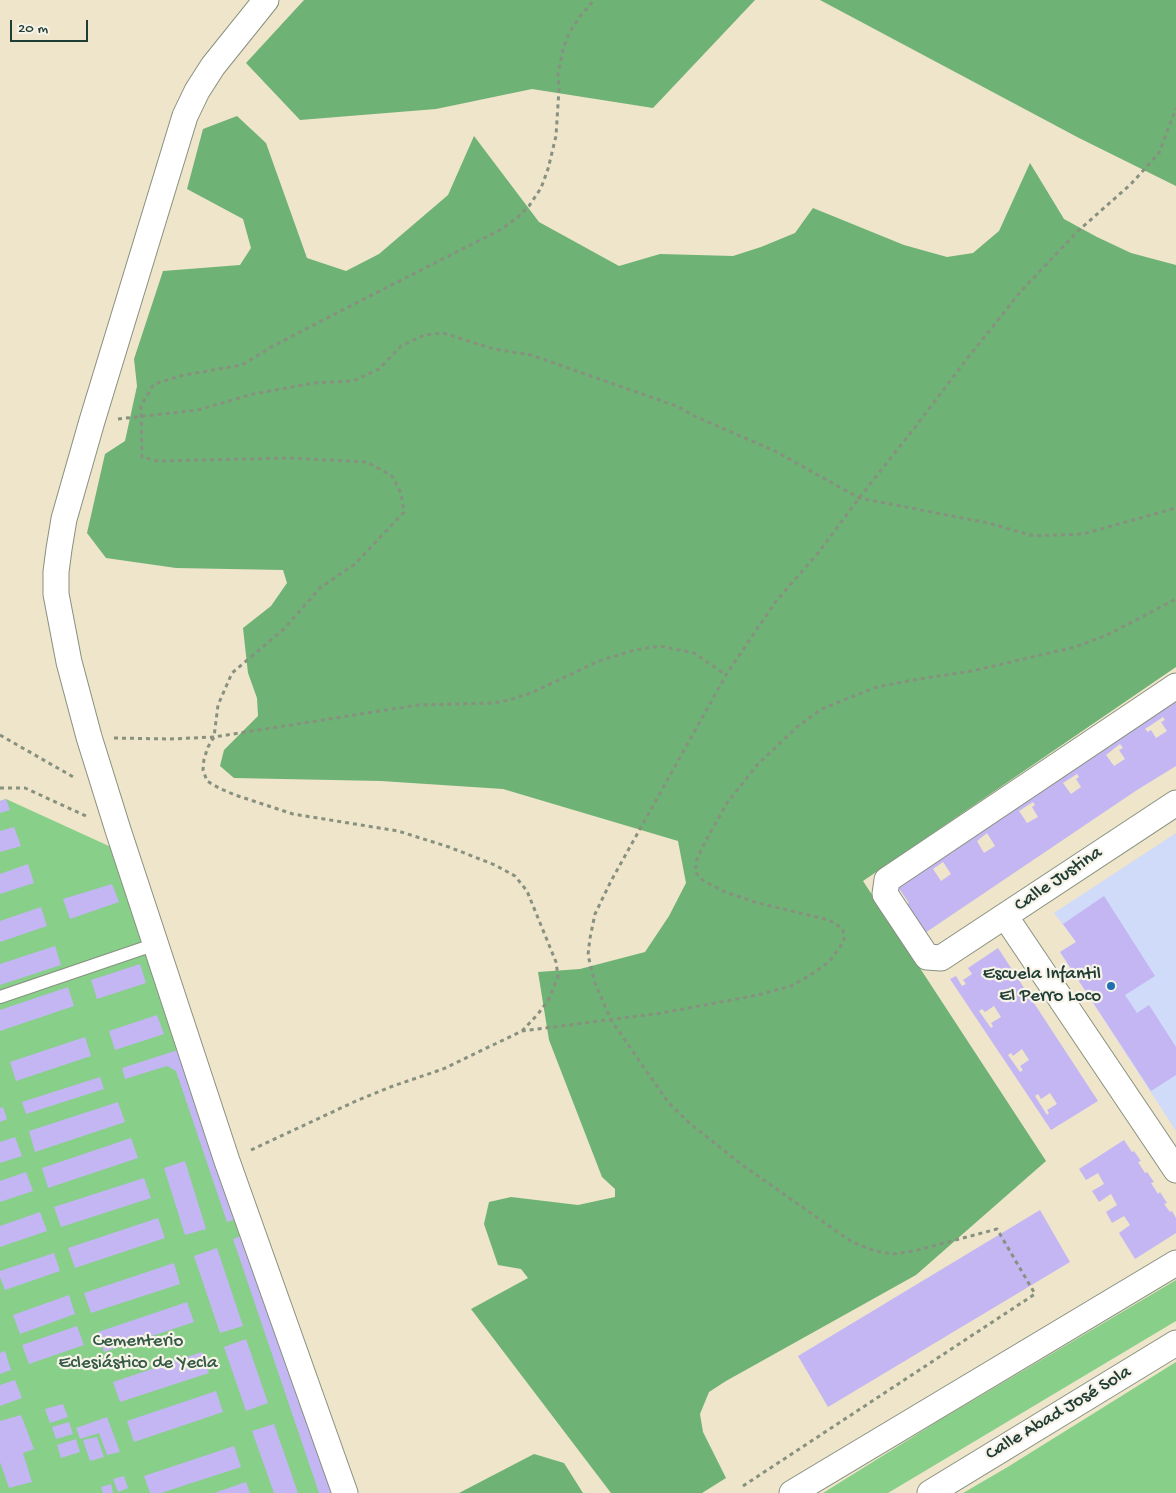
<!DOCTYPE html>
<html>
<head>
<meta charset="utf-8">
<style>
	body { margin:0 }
	#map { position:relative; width:1176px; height:1493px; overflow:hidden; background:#efe5ca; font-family:"Gochi Hand",sans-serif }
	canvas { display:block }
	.scale { position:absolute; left:10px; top:20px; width:78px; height:22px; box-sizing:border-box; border:2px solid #1f3d34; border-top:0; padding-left:6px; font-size:15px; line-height:18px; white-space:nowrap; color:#1f3d34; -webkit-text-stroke:4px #f7f3e8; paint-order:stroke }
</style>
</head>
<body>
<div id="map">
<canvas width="1176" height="1493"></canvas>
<div class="scale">20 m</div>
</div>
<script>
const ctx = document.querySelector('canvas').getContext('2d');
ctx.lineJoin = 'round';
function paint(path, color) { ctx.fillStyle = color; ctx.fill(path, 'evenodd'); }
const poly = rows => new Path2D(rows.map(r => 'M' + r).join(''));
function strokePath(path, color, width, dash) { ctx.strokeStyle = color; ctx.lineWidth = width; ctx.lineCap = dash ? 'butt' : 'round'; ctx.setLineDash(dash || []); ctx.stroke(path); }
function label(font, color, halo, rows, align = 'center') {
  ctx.font = font + ' "Gochi Hand",sans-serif'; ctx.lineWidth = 4.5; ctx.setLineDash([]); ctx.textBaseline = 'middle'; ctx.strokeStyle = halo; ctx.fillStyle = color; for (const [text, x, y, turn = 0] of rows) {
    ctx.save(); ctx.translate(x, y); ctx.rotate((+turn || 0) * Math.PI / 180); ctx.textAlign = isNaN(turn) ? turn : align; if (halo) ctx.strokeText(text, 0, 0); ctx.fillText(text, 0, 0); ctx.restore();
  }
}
paint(poly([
	[1176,833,1176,1131,1060,952,1076,942,1054,913]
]), '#d0daf9');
paint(poly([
	[6,799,111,847,331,1493,0,1493,0,801],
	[1176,1280,1176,1321,888,1493,823,1493,940,1420],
	[1176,1362,1176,1493,963,1493,1006,1468]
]), '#88cf89');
paint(poly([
	[304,0,755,0,653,108,532,89,436,109,300,120,246,63],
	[820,0,1176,0,1176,186,1079,138],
	[237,116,266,143,307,258,346,271,379,254,448,195,474,136,539,222,619,266,660,254,733,256,761,247,795,233,813,208,904,245,947,257,973,253,999,231,1030,163,1064,219,1097,237,1131,253,1176,265,1176,667,863,881,1046,1161,916,1275,726,1381,709,1392,700,1414,703,1432,726,1478,702,1493,611,1493,471,1309,528,1278,521,1269,498,1265,484,1224,489,1202,511,1197,578,1205,615,1197,615,1189,602,1177,549,1040,538,972,580,969,645,952,669,916,686,883,678,841,503,789,381,781,234,778,220,766,224,750,258,716,257,698,248,673,243,628,271,606,287,583,283,570,176,568,106,558,87,533,105,454,125,441,137,386,134,359,163,271,240,265,251,248,243,219,187,189,203,129],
	[534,1454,564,1463,583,1493,459,1493]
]), '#6eb275');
paint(poly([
	[1176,700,1176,766,1137,790,922,935,903,906,909,903,900,890,895,894,891,888],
	[1163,717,1165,720,1161,722,1167,731,1156,738,1151,730,1148,732,1145,729],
	[1120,744,1123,748,1119,750,1125,759,1114,766,1106,755],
	[1077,774,1079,777,1076,779,1081,787,1071,794,1063,783],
	[1033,802,1035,805,1032,807,1038,817,1027,823,1019,811],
	[987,833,995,846,984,853,977,841],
	[943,862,951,874,941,881,933,869],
	[6,799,10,810,0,813,0,801],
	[14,827,21,846,0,852,0,831],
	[28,864,34,883,0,894,0,874],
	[112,884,119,902,70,919,63,899],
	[1104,896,1155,976,1125,995,1137,1013,1149,1005,1176,1047,1176,1075,1151,1091,1060,952,1076,942,1063,924],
	[41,907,47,926,0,942,0,921],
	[55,946,61,965,0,985,0,964],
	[998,948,1098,1101,1051,1130,950,979,956,976,962,986,966,984,963,980,972,974,968,968],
	[994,1006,1001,1017,991,1023,993,1026,991,1028,979,1011,982,1009,985,1012],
	[1022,1049,1029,1060,1020,1066,1023,1070,1020,1072,1008,1055,1011,1053,1013,1056],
	[1050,1093,1057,1104,1047,1110,1049,1113,1047,1115,1035,1096,1038,1094,1041,1099],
	[140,964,146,983,97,999,91,980],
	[68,987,74,1006,0,1031,0,1010],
	[157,1015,164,1034,115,1050,109,1031],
	[85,1037,91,1056,16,1081,10,1062],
	[181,1049,239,1218,227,1222,176,1071,167,1066,125,1079,122,1068],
	[100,1077,104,1089,26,1114,22,1102],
	[118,1102,125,1122,35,1152,29,1131],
	[3,1107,7,1119,0,1122,0,1108],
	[15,1137,22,1156,0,1163,0,1142],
	[131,1138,138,1158,48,1188,42,1168],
	[1124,1140,1132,1152,1134,1151,1141,1161,1138,1162,1145,1173,1147,1172,1154,1182,1151,1183,1158,1194,1160,1192,1167,1203,1164,1204,1170,1212,1172,1211,1176,1218,1176,1233,1135,1259,1119,1233,1130,1225,1124,1216,1112,1223,1106,1212,1117,1205,1111,1194,1099,1202,1092,1191,1104,1184,1098,1173,1086,1180,1079,1169],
	[185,1161,206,1229,185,1235,164,1168],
	[26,1172,33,1191,0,1202,0,1181],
	[144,1178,151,1198,61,1227,54,1207],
	[1040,1210,1070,1262,828,1407,798,1356],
	[40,1212,47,1231,0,1247,0,1226],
	[158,1218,165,1238,75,1268,68,1248],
	[244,1235,332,1493,319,1493,233,1239],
	[217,1248,243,1326,220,1333,194,1256],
	[54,1253,60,1271,5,1290,0,1277,0,1271],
	[174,1263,180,1284,91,1313,84,1293],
	[69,1295,75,1314,20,1334,13,1315],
	[187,1302,194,1322,104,1352,98,1332],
	[77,1326,84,1345,29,1364,22,1345],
	[246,1339,268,1403,246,1411,224,1347],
	[5,1351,11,1370,0,1374,0,1353],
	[202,1352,209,1373,120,1402,113,1382],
	[15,1380,22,1398,0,1406,0,1385],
	[216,1391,223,1412,134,1442,127,1421],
	[63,1404,68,1417,50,1423,45,1409],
	[21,1415,34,1449,23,1453,32,1482,9,1488,0,1462,0,1421],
	[107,1417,120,1452,107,1455,99,1433,80,1439,76,1428],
	[69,1422,73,1434,56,1439,52,1427],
	[274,1424,298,1493,274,1493,252,1431],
	[97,1437,104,1457,90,1461,83,1440],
	[76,1439,80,1452,61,1458,57,1445],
	[234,1446,241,1467,161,1493,150,1493,144,1476],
	[124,1476,128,1488,118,1492,113,1479],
	[246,1482,250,1493,214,1493],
	[111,1484,113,1493,103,1493,101,1487]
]), '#c3b6f3');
const service = poly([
	[0,997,156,944]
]);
const minor = poly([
	[266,0,213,66,197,91,185,116,92,421,64,519,59,549,56,572,56,594,69,662,89,737,118,830,227,1161,345,1493],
	[1176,686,887,880,885,894,927,957,941,958,1176,803],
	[1005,916,1176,1170],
	[792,1493,1176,1263],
	[930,1493,1176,1343]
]);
strokePath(service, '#87917f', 14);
strokePath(minor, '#87917f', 27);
strokePath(poly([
	[118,419,198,410,253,394,314,383,353,381,379,369,401,346,424,335,443,333,494,349,531,355,679,407,692,415,775,451,859,498,988,523,1034,536,1083,534,1176,508],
	[0,735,75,778],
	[114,738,170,739,214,737,418,705,493,703,509,700,531,693,599,661,635,650,660,646,694,653,726,675],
	[0,788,25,788,86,816],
	[522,1031,538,1014,549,999,558,976,556,962,527,891,515,876,495,865,449,847,398,831,293,814,235,795,219,788,207,781,203,770,204,759,208,747,214,737,218,705,232,673,284,629,321,587,355,564,404,512,401,493,392,476,367,462,290,458,158,461,142,457,141,406,154,384,184,375,242,365,273,346,362,300,500,230,518,217,529,206,541,188,548,169,556,136,559,89,558,75,563,49,569,33,581,15,594,0],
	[251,1150,356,1101,393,1086,443,1069,522,1031,662,1013,758,995,791,986,809,976,829,962,840,947,845,937,842,928,829,920,758,903,725,892,704,881,695,872,697,859,705,842,727,803,757,765,798,726,820,710,841,701,877,687,913,680,972,671,1075,647,1109,634,1176,599],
	[743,1486,1035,1294,997,1229,914,1251,893,1254,875,1251,852,1242,741,1164,687,1121,668,1102,611,1020,595,983,588,955,590,938,595,914,611,881,726,675,776,601,819,552,859,498,916,426,966,360,1022,290,1078,231,1131,184,1159,153,1176,108]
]), '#87917f', 3, [4, 4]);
strokePath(service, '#fff', 12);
strokePath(minor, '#fff', 25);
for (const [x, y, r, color] of [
	[1111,986,5,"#1f6fb2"]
]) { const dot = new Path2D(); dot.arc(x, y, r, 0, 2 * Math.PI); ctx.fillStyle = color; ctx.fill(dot); strokePath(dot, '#f7f3e8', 2); }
label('19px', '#1f3d34', '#f7f3e8', [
	["Calle Justina",1059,880,-34],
	["Calle Abad José Sola",1059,1414,-31]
]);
label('19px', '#1f3d34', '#f7f3e8', [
	["Escuela Infantil",1101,975],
	["El Perro Loco",1101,997]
], 'right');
label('19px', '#345a45', '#f7f3e8', [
	["Cementerio",138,1342],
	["Eclesiástico de Yecla",138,1364]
]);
</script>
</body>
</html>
